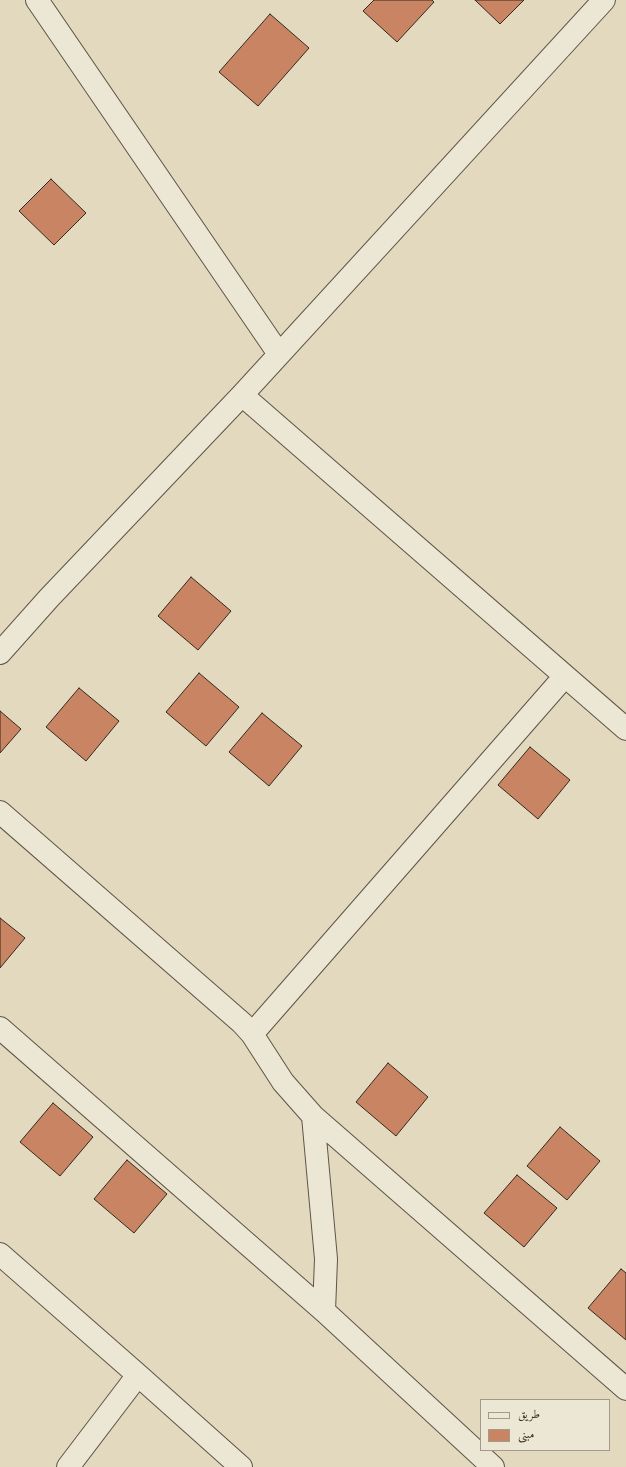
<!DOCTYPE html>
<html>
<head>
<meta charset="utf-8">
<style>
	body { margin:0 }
	#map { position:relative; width:626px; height:1467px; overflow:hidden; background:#e2d9be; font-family:"Sorts Mill Goudy",Amiri,serif }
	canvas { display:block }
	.legend { position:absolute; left:480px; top:1399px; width:130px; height:52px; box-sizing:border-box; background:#ece6d5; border:1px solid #a29a8c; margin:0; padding:5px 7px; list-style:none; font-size:12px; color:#33281e }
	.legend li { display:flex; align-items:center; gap:8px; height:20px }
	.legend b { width:20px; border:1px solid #a29a8c }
</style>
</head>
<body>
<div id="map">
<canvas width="626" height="1467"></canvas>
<ul class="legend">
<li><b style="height:5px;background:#ece6d5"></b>طريق</li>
<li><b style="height:11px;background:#c98563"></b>مبنى</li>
</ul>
</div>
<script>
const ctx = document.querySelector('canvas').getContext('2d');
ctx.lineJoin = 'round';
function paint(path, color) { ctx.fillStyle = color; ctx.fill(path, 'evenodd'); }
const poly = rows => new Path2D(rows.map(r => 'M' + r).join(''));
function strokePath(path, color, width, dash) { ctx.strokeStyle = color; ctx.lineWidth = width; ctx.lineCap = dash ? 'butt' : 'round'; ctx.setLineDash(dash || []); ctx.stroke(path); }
const building = poly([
	[374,0,432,0,434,2,397,42,363,11,374,0],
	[475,0,524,0,500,24,475,0],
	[270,14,309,48,258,106,219,72,270,14],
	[51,179,86,213,54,245,19,211,51,179],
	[191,577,231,611,198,650,158,616,191,577],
	[199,673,239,707,206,746,166,712,199,673],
	[79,688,119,721,86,761,46,727,79,688],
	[0,711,21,729,0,753,0,711],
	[262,713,302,746,269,786,229,752,262,713],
	[530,747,570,780,538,819,498,785,530,747],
	[0,918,25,938,0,968,0,918],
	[388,1063,428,1097,396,1136,356,1102,388,1063],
	[53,1103,93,1137,60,1176,20,1142,53,1103],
	[560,1127,600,1161,567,1200,527,1166,560,1127],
	[127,1160,167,1194,134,1233,94,1199,127,1160],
	[517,1175,557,1208,524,1247,484,1213,517,1175],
	[621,1269,626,1273,626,1340,588,1308,621,1269]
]);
paint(building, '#c98563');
strokePath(building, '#33281e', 1);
const street = poly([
	[37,0,279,354],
	[242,395,626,729],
	[0,653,49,598,242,395,604,0],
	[0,812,242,1023,252,1034,283,1082,313,1116,626,1389],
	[0,1028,324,1311,493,1467],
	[252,1034,565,676],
	[313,1116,326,1259,324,1311],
	[0,1254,138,1375,241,1467],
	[68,1467,138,1375]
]);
strokePath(street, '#5f5446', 24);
strokePath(street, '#ece6d5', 22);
</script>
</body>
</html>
